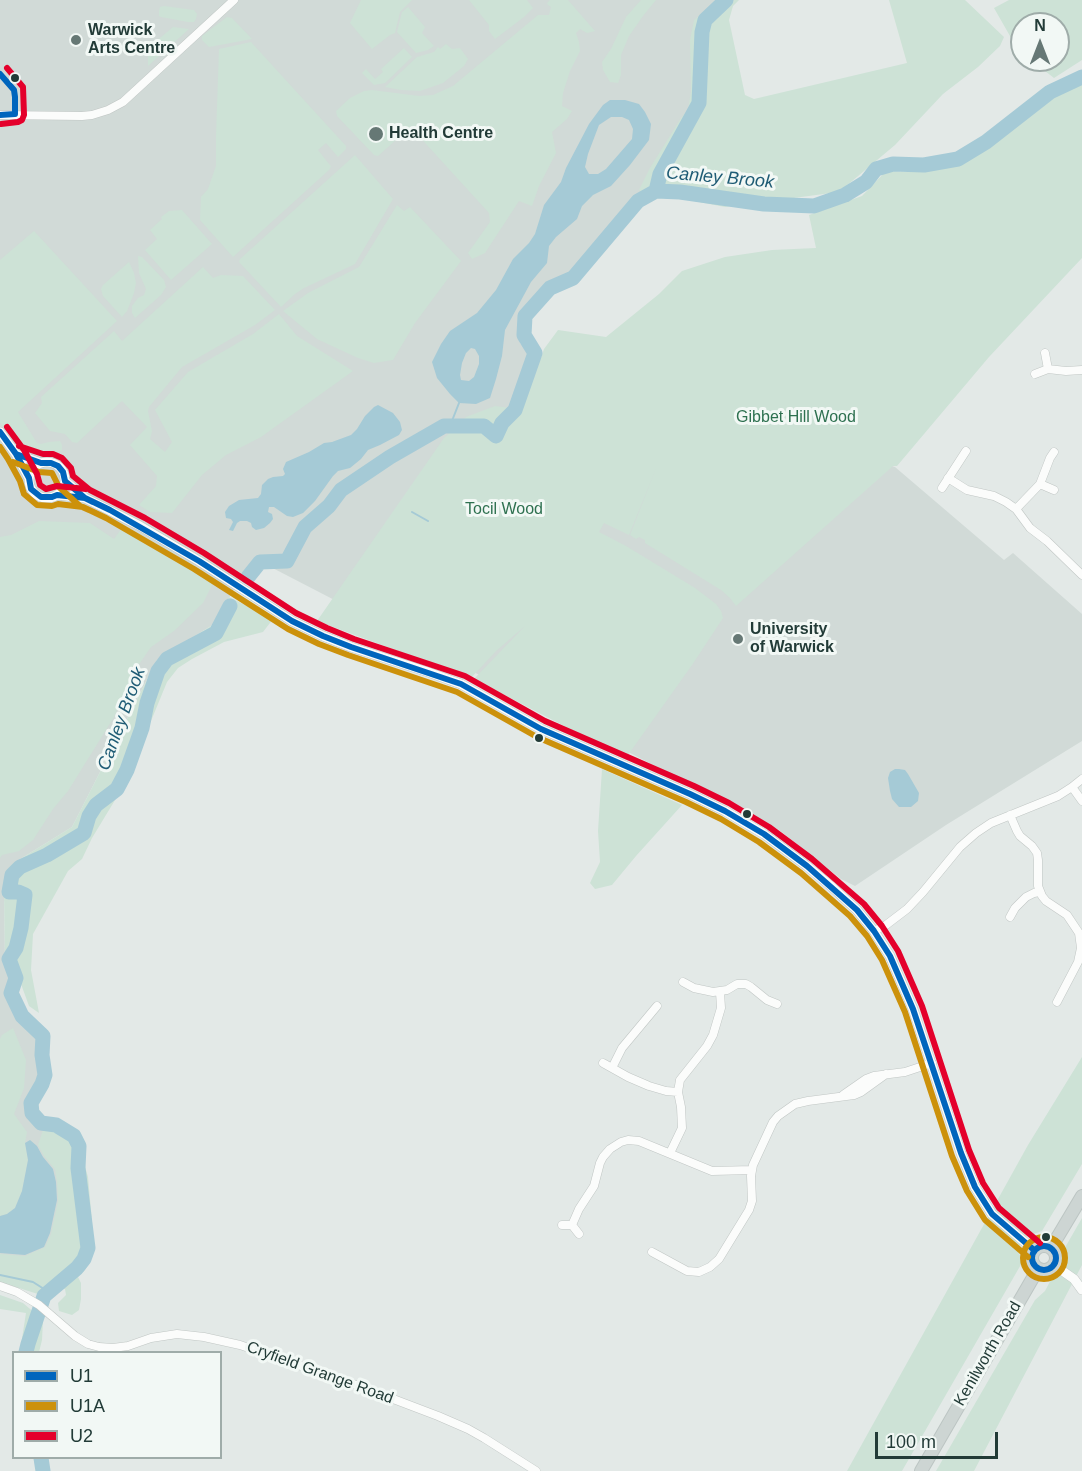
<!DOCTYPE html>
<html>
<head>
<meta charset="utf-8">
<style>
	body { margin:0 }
	#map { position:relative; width:1082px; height:1471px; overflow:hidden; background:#e3e9e7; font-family:Helvetica,sans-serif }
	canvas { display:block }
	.legend { position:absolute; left:12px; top:1351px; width:210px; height:108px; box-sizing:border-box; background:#f2f8f5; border:2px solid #9faca9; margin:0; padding:8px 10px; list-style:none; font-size:18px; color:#223b37 }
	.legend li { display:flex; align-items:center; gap:12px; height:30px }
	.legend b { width:30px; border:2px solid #9faca9 }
	.north { position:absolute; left:1010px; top:12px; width:60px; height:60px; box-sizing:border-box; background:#f2f8f5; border:2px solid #9faca9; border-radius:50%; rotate:0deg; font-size:16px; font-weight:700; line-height:24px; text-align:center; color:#223b37 }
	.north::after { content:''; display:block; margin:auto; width:21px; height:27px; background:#667875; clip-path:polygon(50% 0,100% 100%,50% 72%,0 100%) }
	.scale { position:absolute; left:875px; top:1432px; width:123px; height:27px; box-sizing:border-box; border:3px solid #223b37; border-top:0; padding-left:8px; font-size:18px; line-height:21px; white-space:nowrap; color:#223b37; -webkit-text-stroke:4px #f2f8f5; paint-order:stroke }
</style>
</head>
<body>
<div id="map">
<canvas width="1082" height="1471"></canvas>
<ul class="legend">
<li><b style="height:8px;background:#0065bd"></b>U1</li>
<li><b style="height:8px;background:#cc910b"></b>U1A</li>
<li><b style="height:8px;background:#e4002b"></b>U2</li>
</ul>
<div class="north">N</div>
<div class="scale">100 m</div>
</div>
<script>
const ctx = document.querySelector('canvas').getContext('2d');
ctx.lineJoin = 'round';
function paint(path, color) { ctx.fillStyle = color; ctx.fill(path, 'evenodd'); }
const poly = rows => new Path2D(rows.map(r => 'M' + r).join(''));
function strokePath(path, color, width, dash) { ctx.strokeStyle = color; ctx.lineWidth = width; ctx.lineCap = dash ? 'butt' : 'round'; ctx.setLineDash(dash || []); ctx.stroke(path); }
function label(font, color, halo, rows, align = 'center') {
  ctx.font = font + ' Helvetica,sans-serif'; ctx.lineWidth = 6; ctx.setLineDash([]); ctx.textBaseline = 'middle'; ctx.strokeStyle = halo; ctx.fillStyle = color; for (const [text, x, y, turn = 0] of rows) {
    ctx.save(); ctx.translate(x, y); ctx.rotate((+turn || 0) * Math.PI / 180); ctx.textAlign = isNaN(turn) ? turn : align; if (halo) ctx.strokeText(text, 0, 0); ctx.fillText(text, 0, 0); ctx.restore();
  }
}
paint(poly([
	[0,0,720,0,691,111,649,185,570,273,545,287,520,315,520,343,531,355,895,467,1004,560,1013,553,1082,614,1082,741,946,825,855,886,841,879,779,830,261,562,244,572,214,624,157,660,72,827,17,861,7,874,4,895,5,960,11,977,9,993,20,1018,37,1038,39,1055,40,1074,29,1100,29,1114,39,1126,55,1129,71,1140,82,1247,0,1268]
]), '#d1dad7');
paint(poly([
	[361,0,412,0,400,12,395,33,390,35,372,49,350,23],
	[469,0,527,0,533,8,524,17,495,39,489,31,489,25],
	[550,0,568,0,595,31,587,33,580,29,576,33,579,42,580,51,570,71,563,93,562,106,572,111,567,119,552,132,556,153,539,186,532,206,519,201,485,253,472,259,468,253,490,222,489,213,416,133,405,132,378,156,374,155,337,116,336,111,350,98,364,91,372,90,419,96,433,95,453,86,538,15,549,15,551,7,548,5,547,3],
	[641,0,656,0,643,16,629,36,621,55,621,75,618,83,610,82,603,70,602,62,611,49,626,17],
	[717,0,739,0,733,6,729,20,745,95,754,99,907,63,889,0,965,0,1004,37,1000,46,978,67,943,94,895,145,839,192,725,207,678,198,652,197,639,190,650,168,681,118,688,110,691,91,690,40,694,20],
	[1009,0,1082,0,1082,60,1054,78,1031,60,1058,60,1058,24,1022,24,1022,53,1018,50,994,8],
	[164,6,194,10,197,14,196,19,194,22,188,22,161,17,159,16,159,11,160,7],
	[408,7,425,27,422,33,434,46,428,50,416,53,397,32,402,12],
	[227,17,232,18,252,39,209,47,202,40,202,36],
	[173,27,189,29,148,66,148,48],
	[251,42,346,146,346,149,338,157,326,143,318,150,329,164,331,166,329,170,233,257,200,220,201,197,208,189,216,166,216,136,219,49],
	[446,44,452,49,460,48,468,59,464,66,443,83,420,91,401,90,385,87,417,57,434,52,438,47,440,49],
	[404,48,412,57,385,83,374,85,362,73,366,69,375,79,383,72,381,69],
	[1082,81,1082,258,989,357,897,466,893,466,736,606,730,598,721,590,645,543,645,540,639,537,636,539,630,535,657,466,629,535,604,523,599,532,626,546,695,588,716,604,721,611,723,618,692,665,628,755,570,729,474,679,525,626,496,651,471,678,317,621,444,438,466,417,495,406,518,409,534,378,544,349,558,330,606,337,659,294,682,271,725,257,772,250,816,248,809,215,862,196,886,171,908,172,935,169,961,162,989,144,1054,93],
	[355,155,393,199,355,264,304,288,295,294,281,307,239,262,240,259],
	[397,205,404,211,410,207,461,261,415,323,393,360,374,363,358,358,317,339,283,311,308,293,359,267],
	[182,210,212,244,171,280,145,250,157,239,150,230,162,219,161,217,169,211],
	[34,231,117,321,18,412,37,443,41,444,49,442,60,441,62,445,62,450,58,452,46,455,39,456,24,450,16,444,5,431,0,422,0,260],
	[138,256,142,257,147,262,164,280,166,287,161,295,135,318,132,313,132,306,138,298,144,295,146,289,139,273],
	[129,262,134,273,136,283,134,293,127,311,122,317,103,296,101,289,103,285],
	[203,267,213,278,221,275,243,276,275,310,255,325,182,367,149,407,148,411,152,431,150,439,165,452,172,442,155,410,188,372,253,334,279,314,297,336,353,371,261,437,226,455,202,475,172,513,150,512,139,505,156,486,157,476,130,445,147,427,122,401,77,443,72,442,65,434,50,431,35,413,42,403,41,397,114,331,122,341],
	[39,521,90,523,114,539,122,528,170,555,213,583,203,603,174,631,151,647,133,673,114,717,68,791,53,809,33,840,19,851,2,855,0,858,0,537,11,535],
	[229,597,273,619,263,632,224,642,192,659,178,668,167,682,126,782,92,838,82,859,68,871,33,934,31,970,39,1013,29,1006,21,984,17,965,5,960,4,894,7,874,17,861,72,827,157,660,214,624],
	[602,769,682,805,636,856,612,885,595,889,590,883,600,862,598,831],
	[13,1028,26,1060,24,1088,14,1114,27,1132,25,1143,28,1160,22,1191,15,1208,7,1214,0,1216,0,1039,2,1035],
	[1082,1057,1082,1164,1042,1231,1025,1237,1017,1250,1023,1261,902,1471,847,1471,1028,1145],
	[55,1129,71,1140,73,1148,82,1156,88,1177,91,1210,93,1235,92,1258,85,1270,78,1277,81,1283,81,1299,79,1310,72,1315,59,1311,58,1303,66,1295,65,1289,53,1290,47,1300,41,1295,0,1282,0,1254,25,1256,45,1247,51,1234,58,1201,57,1182,55,1169,44,1156,38,1145,43,1130],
	[1082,1218,1082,1265,974,1471,936,1471,1035,1300,1045,1291,1057,1268,1063,1251],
	[0,1295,23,1303,43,1320,42,1340,39,1352,24,1352,21,1345,26,1313,0,1309]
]), '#cde2d6');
paint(poly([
	[610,100,625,100,639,104,645,112,651,124,649,140,630,165,611,186,593,195,582,206,577,219,556,237,549,246,547,263,531,282,505,330,502,356,496,379,490,398,476,404,459,403,450,394,437,378,432,362,441,344,450,331,477,313,496,290,513,259,529,243,535,234,544,205,561,182,566,168,589,124,603,105],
	[611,117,622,117,629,120,633,129,632,139,606,169,598,174,589,174,585,167,588,154,599,125],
	[471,348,475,349,479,356,479,364,474,377,469,381,461,380,460,375,462,363,466,353],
	[378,405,393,413,400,422,402,430,399,435,380,445,368,450,361,459,350,468,338,471,333,476,315,501,303,513,293,517,287,516,274,507,269,507,268,512,272,514,273,519,270,523,264,528,256,530,252,527,251,523,247,521,240,521,237,523,233,531,229,530,233,522,231,519,226,518,225,512,229,506,239,500,258,498,261,494,262,485,268,479,273,477,283,476,285,474,283,469,286,462,309,452,324,443,332,442,351,435,357,429,365,416,374,407],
	[899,769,905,770,908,774,919,793,918,801,911,807,899,807,892,799,890,791,888,778,890,772,895,769],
	[30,1140,37,1146,43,1157,53,1169,56,1182,57,1200,50,1233,44,1247,25,1255,0,1253,0,1216,7,1214,15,1208,22,1191,28,1160,25,1143]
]), '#a5cad6');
strokePath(poly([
	[450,426,459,403],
	[412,512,428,521],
	[0,1275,33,1282,44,1289,44,1296]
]), '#a5cad6', 2);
strokePath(poly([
	[656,191,660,174,699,103,702,32,705,20,726,0],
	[248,577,260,562,287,561,305,527,329,506,341,490,390,457,444,426,484,426,496,436,502,423,515,410,535,353,524,335,525,316,550,288,573,278,638,201,656,191,680,192,764,204,814,206,845,195,866,182,876,169,893,164,924,165,958,159,986,142,1050,92,1082,77],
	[26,1352,28,1344,44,1296,77,1268,84,1259,88,1248,78,1168,79,1146,74,1136,56,1125,41,1123,32,1113,31,1103,42,1084,45,1075,42,1055,43,1036,22,1016,11,993,16,978,9,959,16,948,21,928,25,895,18,892,9,892,12,875,20,867,47,855,84,833,89,816,96,805,117,789,127,770,142,728,147,703,158,671,167,659,216,633,230,606],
	[41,1458,43,1471]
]), '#a5cad6', 15);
const minor = poly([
	[0,115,82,116,92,115,108,110,123,102,234,0],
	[1048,369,1066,371,1082,370],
	[1035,374,1048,369,1045,353],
	[948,478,967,490,994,496,1006,502,1016,509,1030,528,1047,541,1082,575],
	[1040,484,1050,458,1054,452],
	[942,488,966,451],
	[1016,509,1040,484,1054,490],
	[1072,787,1082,801],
	[1010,815,1017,831,1020,836,1032,846,1037,853,1038,860,1038,886,1042,896,1046,901,1067,915,1079,933,1081,948,1078,962,1057,1002],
	[1010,917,1015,908,1026,897,1034,893,1039,892],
	[874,931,886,925,907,909,923,892,960,847,976,833,991,823,1058,796,1072,787,1082,779],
	[683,982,694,988,713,992,727,990,737,984,746,984,751,987,767,1000,777,1004],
	[603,1063,628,1077,649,1086,666,1091,678,1092],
	[612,1068,622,1048,657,1006],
	[843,1095,866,1079,874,1076,905,1072,932,1063],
	[670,1153,682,1128,681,1107,678,1092,680,1080,707,1046,713,1035,721,1008,720,992],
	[562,1225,572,1225,579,1209,594,1186,600,1163,603,1157,610,1149,621,1142,628,1140,639,1141,712,1171,752,1170],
	[572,1225,579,1234],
	[652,1252,687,1271,699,1272,710,1267,719,1259,749,1210,752,1201,751,1176,753,1165,773,1122,778,1116,795,1104,808,1101,854,1095,861,1092,886,1074],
	[0,1286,17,1292,39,1305,75,1336,88,1344,99,1347,113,1348,128,1346,151,1338,177,1334,204,1337,240,1345,359,1386,438,1416,468,1429,484,1438,536,1471]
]);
const tertiary = poly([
	[0,432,16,454,29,478],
	[16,454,41,463],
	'29 480a18 18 0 1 1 36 0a18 18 0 1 1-36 0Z',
	[65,481,85,498,140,526,199,561,292,621,323,636,351,647,428,672,461,684,541,729,690,794,725,811,764,834,807,866,832,887,857,910,874,931,890,956,913,1009,961,1153,975,1187,992,1214,1034,1250],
	[57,495,85,498],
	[1054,1265,1074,1279,1082,1290]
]);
const primary = poly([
	'1032 1258a12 12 0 1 1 24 0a12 12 0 1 1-24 0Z',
	[1051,1248,1082,1196],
	[921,1471,1038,1269]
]);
strokePath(minor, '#c0c6c4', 9);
strokePath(tertiary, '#c0c6c4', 10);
strokePath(primary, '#bcc5c3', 14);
strokePath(minor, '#fbfcfb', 8);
strokePath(tertiary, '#fbfcfb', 9);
strokePath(primary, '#cdd5d3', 12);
strokePath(poly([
	[0,74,14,90,15,97,15,114,0,115],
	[0,432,16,454,29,478,31,489,41,497,52,497,57,495,85,498,110,510,199,561,292,621,323,636,351,647,461,684,541,729,690,794,725,811,764,834,807,866,857,910,874,931,890,956,913,1009,961,1153,975,1187,992,1214,1034,1250],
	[16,454,41,463,51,463,58,466,63,472,65,481,85,498,93,502],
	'1032 1258a12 12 0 1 1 24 0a12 12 0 1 1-24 0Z'
]), '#0065bd', 6);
strokePath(poly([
	[0,447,8,459,20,481,24,494,37,505,52,506,58,504,83,507,106,518,194,569,288,629,319,644,348,655,457,692,537,737,686,802,721,819,759,842,801,873,850,916,867,936,882,960,905,1012,952,1156,967,1191,985,1220,1028,1257],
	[13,462,39,472,52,473,59,487,80,506,89,510],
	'1023 1258a21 21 0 1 1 42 0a21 21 0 1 1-42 0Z'
]), '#cc910b', 6);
strokePath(poly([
	[1,124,18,122,22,120,24,115,23,87,7,68],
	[7,427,24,450,37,474,40,485,46,489,57,486,86,489],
	[19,446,43,454,53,454,62,458,71,468,73,476,90,490,145,518,204,553,296,613,327,628,354,639,465,676,545,721,694,786,729,803,769,827,812,859,864,904,882,926,898,951,922,1006,969,1150,983,1183,999,1208,1040,1243]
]), '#e4002b', 6);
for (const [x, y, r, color] of [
	[76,40,6,"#667875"],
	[15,78,5,"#223b37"],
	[376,134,8,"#667875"],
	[738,639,6,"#667875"],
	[539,738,5,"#223b37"],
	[747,814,5,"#223b37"],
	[1046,1237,5,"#223b37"]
]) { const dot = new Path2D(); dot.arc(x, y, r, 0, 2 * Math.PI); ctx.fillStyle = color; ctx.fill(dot); strokePath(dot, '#f2f8f5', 2); }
label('bold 16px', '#223b37', '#f2f8f5', [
	["Warwick",88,31],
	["Arts Centre",88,49],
	["Health Centre",389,134],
	["University",750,630],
	["of Warwick",750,648]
], 'left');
label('16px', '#2e7150', '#f2f8f5', [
	["Gibbet Hill Wood",796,418],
	["Tocil Wood",504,510]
]);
label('16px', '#223b37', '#f2f8f5', [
	["Kenilworth Road",988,1354,-60],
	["Cryfield Grange Road",320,1373,20]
]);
label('italic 18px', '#1f5c75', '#f2f8f5', [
	["Canley Brook",720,178,5],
	["Canley Brook",122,719,-70]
]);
</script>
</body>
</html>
